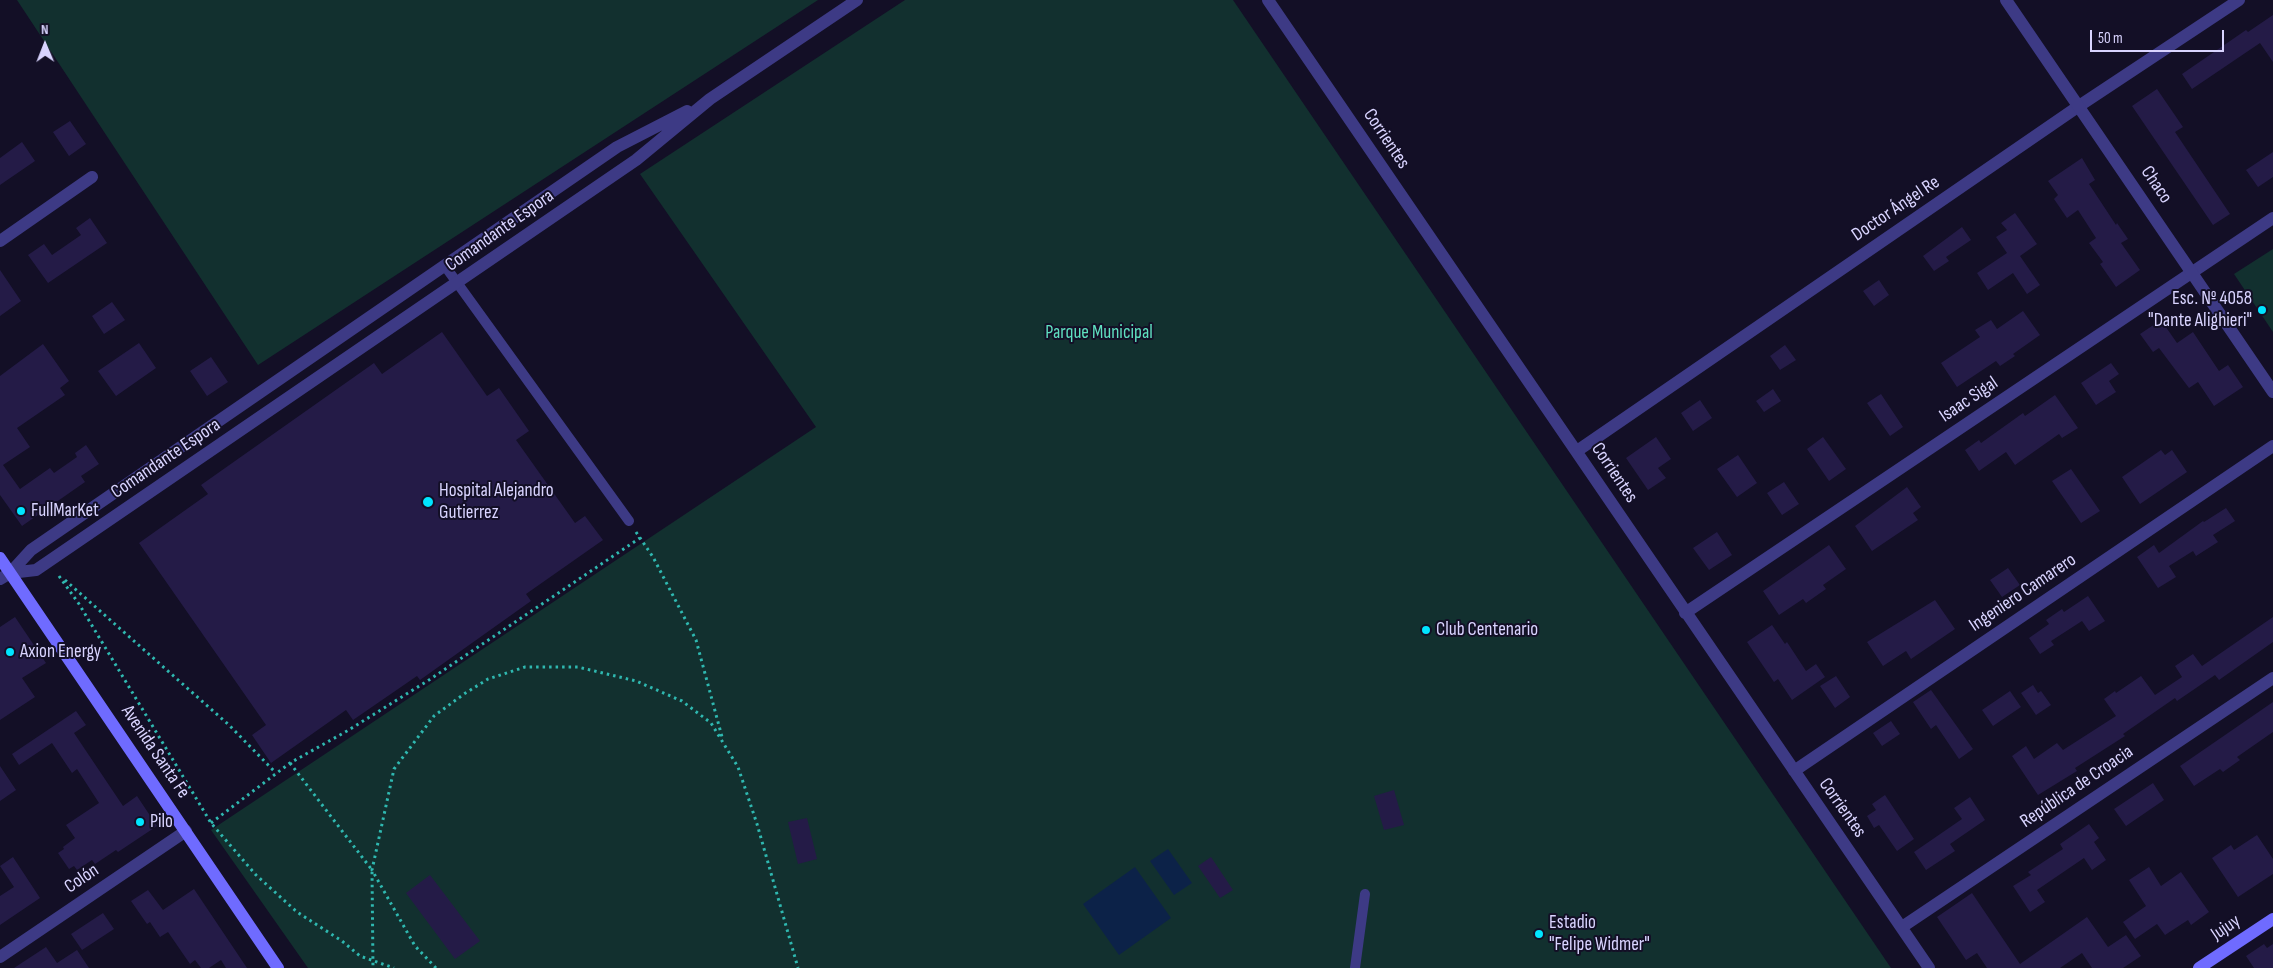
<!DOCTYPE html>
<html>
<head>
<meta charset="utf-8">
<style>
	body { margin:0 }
	#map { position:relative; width:2273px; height:968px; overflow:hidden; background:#130f26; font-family:"Sofia Sans Condensed",sans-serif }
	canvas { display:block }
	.north { position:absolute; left:20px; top:20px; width:50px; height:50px; -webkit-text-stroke:4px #130f26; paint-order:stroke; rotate:359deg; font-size:14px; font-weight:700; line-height:20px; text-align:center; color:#d9d4ff }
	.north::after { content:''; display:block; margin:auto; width:18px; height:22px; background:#d9d4ff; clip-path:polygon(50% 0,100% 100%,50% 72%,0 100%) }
	.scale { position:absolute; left:2090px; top:30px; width:134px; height:22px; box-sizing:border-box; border:2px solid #d9d4ff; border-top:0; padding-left:6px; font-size:15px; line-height:18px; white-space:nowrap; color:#d9d4ff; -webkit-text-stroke:4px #130f26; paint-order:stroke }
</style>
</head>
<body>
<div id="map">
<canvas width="2273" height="968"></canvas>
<div class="north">N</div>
<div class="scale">50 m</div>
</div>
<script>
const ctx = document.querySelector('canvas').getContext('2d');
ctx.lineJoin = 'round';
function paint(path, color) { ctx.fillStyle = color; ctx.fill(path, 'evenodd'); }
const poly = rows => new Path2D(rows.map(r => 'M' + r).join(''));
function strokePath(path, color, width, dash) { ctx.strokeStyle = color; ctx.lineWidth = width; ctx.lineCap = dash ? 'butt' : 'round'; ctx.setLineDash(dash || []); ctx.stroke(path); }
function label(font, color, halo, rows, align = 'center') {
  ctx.font = font + ' "Sofia Sans Condensed",sans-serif'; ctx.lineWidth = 4; ctx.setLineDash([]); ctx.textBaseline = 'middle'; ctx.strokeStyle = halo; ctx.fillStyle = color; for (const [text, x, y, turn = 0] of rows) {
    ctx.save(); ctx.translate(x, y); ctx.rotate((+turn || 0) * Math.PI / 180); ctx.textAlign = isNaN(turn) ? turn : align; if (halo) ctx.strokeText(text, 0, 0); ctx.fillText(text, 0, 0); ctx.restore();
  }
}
paint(poly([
	[17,0,818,0,258,365],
	[905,0,1233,0,1891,968,308,968,211,830,816,427,640,174],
	[2273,249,2273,332,2234,274]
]), '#12302f');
paint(poly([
	[1168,849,1192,883,1174,895,1150,861],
	[1135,867,1171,918,1119,955,1083,904]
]), '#0c2248');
paint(poly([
	[2273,15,2273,62,2260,43,2192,89,2182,74,2246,30,2248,32],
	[2157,89,2183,127,2175,132,2230,214,2213,225,2132,106],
	[70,121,86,144,69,156,53,132],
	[22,142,35,161,0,185,0,158],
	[2273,152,2273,177,2258,187,2246,170],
	[2082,158,2095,180,2089,184,2116,225,2117,223,2128,239,2121,243,2140,270,2116,287,2100,264,2103,262,2089,243,2096,238,2078,210,2067,218,2054,199,2058,195,2048,181],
	[2015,213,2037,244,2020,256,2040,285,2027,294,2013,273,1988,290,1977,273,2007,253,1996,237,2007,230,2001,223],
	[90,218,107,243,48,283,28,255,44,244,52,255,81,235,76,228],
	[1962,227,1971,240,1946,257,1949,261,1934,271,1923,256],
	[0,270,21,301,0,316],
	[1879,280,1889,295,1874,306,1863,291],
	[112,302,125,320,104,334,92,316],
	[2023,311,2040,335,2013,354,2015,356,2000,366,1996,361,1957,387,1941,363,1980,337,1975,330,1991,320,1997,329],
	[2161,320,2177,343,2193,332,2219,371,2228,365,2243,387,2214,406,2198,382,2189,388,2159,348,2153,352,2140,334],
	[442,332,487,396,499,388,529,431,516,440,575,523,585,516,603,540,526,594,531,601,420,680,417,676,353,720,346,710,271,763,252,735,266,725,139,543,208,494,201,485,374,363,382,374],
	[139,343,156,368,116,396,98,371],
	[43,344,69,381,60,388,65,395,17,428,30,447,3,465,20,489,50,468,54,473,77,457,75,453,86,445,99,464,81,476,85,482,22,526,0,495,0,376],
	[1785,345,1796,360,1780,370,1770,356],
	[211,357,228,382,207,396,190,371],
	[2111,363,2119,374,2109,381,2116,392,2096,405,2081,383],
	[1773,389,1781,401,1764,412,1756,401],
	[1881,394,1903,427,1890,436,1867,403],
	[2055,395,2078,428,2062,438,2059,434,2015,465,2006,452,1979,471,1965,450,1979,440,1981,443,2023,413,2025,416],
	[1700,400,1712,418,1693,431,1681,413],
	[1656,437,1671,459,1658,468,1666,478,1648,490,1626,458],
	[1823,437,1846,469,1829,481,1807,449],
	[2161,450,2165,455,2172,450,2187,472,2140,504,2122,477],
	[1738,455,1757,483,1737,497,1717,469],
	[2071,469,2100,511,2081,523,2052,481],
	[1784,482,1799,504,1782,515,1767,493],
	[1907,487,1921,507,1913,513,1918,520,1872,551,1855,526],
	[2226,508,2235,521,2213,535,2218,542,2196,556,2193,551,2169,566,2176,577,2158,588,2137,557,2154,545,2159,553,2203,521,2204,522],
	[1717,532,1732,555,1709,570,1693,548],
	[1829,545,1846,569,1823,585,1826,589,1806,603,1803,599,1779,615,1763,591],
	[2008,568,2020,585,2002,597,1990,580],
	[2088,596,2105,621,2089,631,2082,621,2051,641,2054,645,2040,654,2029,638,2049,624,2046,620,2062,609,2064,612],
	[1935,600,1955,629,1911,659,1906,651,1883,666,1867,642],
	[15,617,46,663,22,678,35,697,0,720,0,627],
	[2273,617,2273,642,2219,680,2215,675,2177,701,2175,698,2123,734,2125,736,2075,768,2077,771,2038,795,2012,756,2026,746,2034,759,2057,743,2063,750,2116,716,2104,699,2115,691,2116,693,2141,676,2155,695,2182,677,2175,666,2193,654,2202,666],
	[1772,625,1785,644,1787,642,1806,671,1816,664,1825,677,1792,700,1778,679,1774,682,1747,642],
	[1836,676,1850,697,1835,708,1820,686],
	[2033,685,2038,693,2041,691,2051,705,2036,715,2021,693],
	[1931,690,1973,749,1959,759,1936,725,1931,729,1913,702],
	[2010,691,2021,707,1993,726,1982,710],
	[2273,702,2273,732,2237,757,2240,760,2223,772,2220,769,2194,786,2180,766],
	[76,711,86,725,74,733,123,806,137,796,157,826,118,852,116,850,95,864,92,860,77,870,74,866,69,869,58,853,64,849,63,847,75,838,66,825,99,803,77,769,72,773,52,743,19,765,12,754],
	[1891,721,1900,734,1882,746,1873,733],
	[0,766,16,790,0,801],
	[2153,783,2164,800,2126,826,2114,809],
	[1394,790,1404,825,1384,830,1374,796],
	[1885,795,1914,839,1897,851,1879,825,1874,828,1867,816,1876,810,1872,804],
	[1970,797,1985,820,1950,844,1955,851,1926,870,1914,852,1962,819,1954,808],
	[807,818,817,859,798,864,788,822],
	[2089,824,2099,838,2094,842,2106,860,2092,870,2084,858,2037,890,2045,902,2030,912,2013,886,2031,875,2028,872,2063,849,2060,844],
	[2257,835,2273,859,2273,874,2238,897,2212,858,2231,845,2234,850],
	[13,857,40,898,0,925,0,896,14,887,0,866],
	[1211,857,1233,890,1220,898,1198,866],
	[2149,867,2161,886,2181,872,2209,912,2191,925,2188,920,2165,935,2157,924,2135,939,2123,922,2146,906,2129,880],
	[430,875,480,941,455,959,406,893],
	[194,889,247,968,226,968,221,960,209,968,201,968,195,960,190,964,168,932,160,937,150,922,147,924,131,901,148,890,163,910],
	[1972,893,2020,964,2087,917,2108,947,2126,935,2141,956,2123,968,2092,968,2082,953,2060,968,1987,968,1977,953,1966,960,1937,917],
	[103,913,114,929,82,950,71,934],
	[2264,944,2267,948,2273,944,2273,968,2254,968,2246,956],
	[46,947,57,963,77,950,89,968,14,968]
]), '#241b47');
strokePath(poly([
	[636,532,653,557,696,640,722,737],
	[59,576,79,604,211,823,256,875,297,912,342,941,360,956,394,968],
	[65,580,229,725,276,773],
	[290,763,372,870,373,968],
	[211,823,290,763,347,731,429,680,640,538],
	[436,968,415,946,372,870,394,769,434,716,464,694,488,679,525,667,578,667,636,681,682,701,711,723,738,767,757,824,798,968]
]), '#2fb8b0', 3, [2.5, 4]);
strokePath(poly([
	[445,266,629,521],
	[1355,968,1365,894]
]), '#3d3a85', 10);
strokePath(poly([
	[1268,0,1929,968],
	[0,241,92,177],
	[1577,451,2079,106,2239,0],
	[1685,613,2273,218],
	[1794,771,2273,446],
	[1902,927,2273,678],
	[0,957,186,831]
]), '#3d3a85', 12);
strokePath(poly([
	[2006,0,2273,392],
	[10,573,36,570,636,160,710,99,857,0],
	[0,579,10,573,31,550,617,147,687,111]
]), '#3d3a85', 12);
strokePath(poly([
	[0,558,278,968],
	[2199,968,2273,919]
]), '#6f6bff', 12);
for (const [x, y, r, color] of [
	[2262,310,5,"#00e5ff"],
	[428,502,6,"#00e5ff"],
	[21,511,5,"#00e5ff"],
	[1426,630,5,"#00e5ff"],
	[10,652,5,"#00e5ff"],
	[140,822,5,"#00e5ff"],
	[1539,934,5,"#00e5ff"]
]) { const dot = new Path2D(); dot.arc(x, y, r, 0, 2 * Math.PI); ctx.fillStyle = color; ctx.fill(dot); strokePath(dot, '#130f26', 2); }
label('19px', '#d9d4ff', '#130f26', [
	["Corrientes",1386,139,56],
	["Chaco",2156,185,56],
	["Doctor Ángel Re",1896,209,-34],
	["Comandante Espora",500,231,-35],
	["Isaac Sigal",1969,400,-34],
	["Comandante Espora",166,459,-34],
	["Corrientes",1614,473,56],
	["Ingeniero Camarero",2023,593,-34],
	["Avenida Santa Fe",155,752,56],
	["República de Croacia",2077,787,-34],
	["Corrientes",1842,808,55],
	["Colón",82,879,-34],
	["Jujuy",2226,928,-34]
]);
label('19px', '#d9d4ff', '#130f26', [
	["Esc. Nº 4058",2252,299,"right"],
	["\"Dante Alighieri\"",2252,321,"right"],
	["Hospital Alejandro",439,491],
	["Gutierrez",439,513],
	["FullMarKet",31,511],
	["Club Centenario",1436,630],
	["Axion Energy",20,652],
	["Pilo",150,822],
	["Estadio",1549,923],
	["\"Felipe Widmer\"",1549,945]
], 'left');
label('19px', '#5fe0c0', '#130f26', [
	["Parque Municipal",1099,333]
]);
</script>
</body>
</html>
